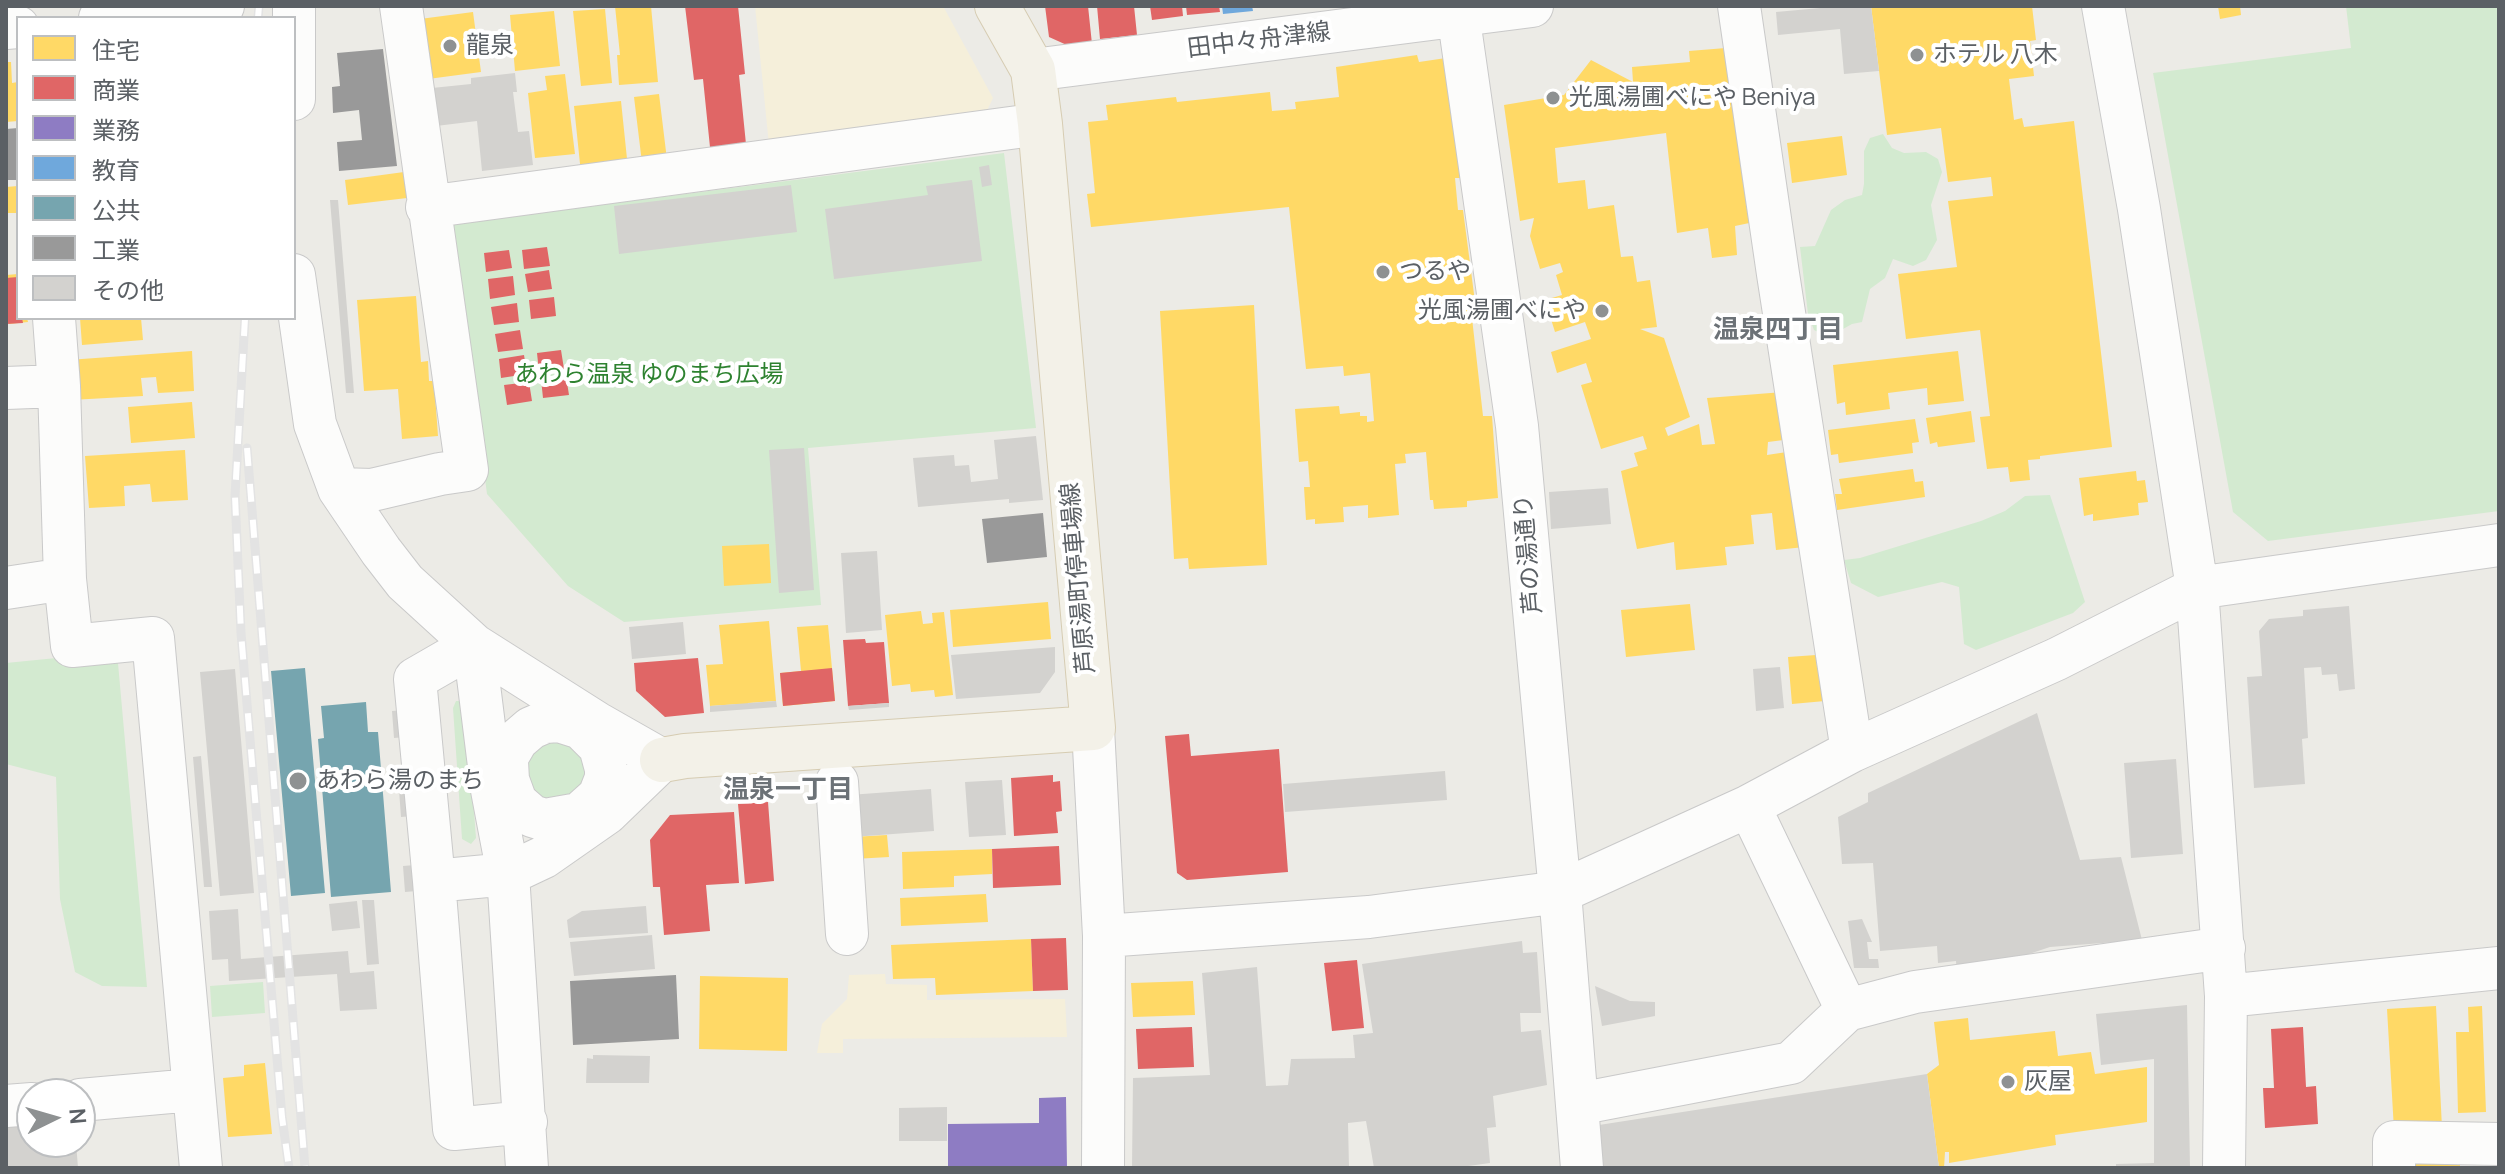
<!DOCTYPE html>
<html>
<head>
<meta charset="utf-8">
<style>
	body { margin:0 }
	#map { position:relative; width:2505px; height:1174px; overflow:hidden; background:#ecebe6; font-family:Manrope,"Noto Sans JP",sans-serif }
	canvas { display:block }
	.frame { position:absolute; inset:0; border:8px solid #5b6065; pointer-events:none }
	.legend { position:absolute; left:16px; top:16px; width:280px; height:304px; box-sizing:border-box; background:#fff; border:2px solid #bdbfc1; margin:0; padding:10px 14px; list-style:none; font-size:24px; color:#5b6065 }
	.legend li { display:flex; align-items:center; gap:16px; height:40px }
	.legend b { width:40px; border:2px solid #bdbfc1 }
	.north { position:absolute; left:16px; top:1078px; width:80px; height:80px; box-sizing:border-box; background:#fff; border:2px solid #bdbfc1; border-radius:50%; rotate:85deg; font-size:22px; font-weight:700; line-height:32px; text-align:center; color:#5b6065 }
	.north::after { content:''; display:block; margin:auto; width:28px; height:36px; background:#8e9192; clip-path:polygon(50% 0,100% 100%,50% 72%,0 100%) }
</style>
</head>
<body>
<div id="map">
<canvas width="2505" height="1174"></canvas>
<div class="frame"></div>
<ul class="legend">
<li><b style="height:22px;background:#ffd966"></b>住宅</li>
<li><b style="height:22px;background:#e06666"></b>商業</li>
<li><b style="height:22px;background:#8e7cc3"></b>業務</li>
<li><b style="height:22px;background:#6fa8dc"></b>教育</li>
<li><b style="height:22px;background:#76a5af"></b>公共</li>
<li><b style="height:22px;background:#999"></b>工業</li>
<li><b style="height:22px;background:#d3d2cf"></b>その他</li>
</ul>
<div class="north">N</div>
</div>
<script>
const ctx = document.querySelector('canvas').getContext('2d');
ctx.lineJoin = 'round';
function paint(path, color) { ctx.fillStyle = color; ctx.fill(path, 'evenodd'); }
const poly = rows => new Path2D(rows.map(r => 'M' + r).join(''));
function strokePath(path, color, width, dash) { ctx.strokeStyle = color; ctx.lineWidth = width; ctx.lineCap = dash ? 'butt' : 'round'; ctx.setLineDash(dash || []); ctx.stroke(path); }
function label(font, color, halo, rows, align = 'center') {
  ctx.font = font + ' Manrope,"Noto Sans JP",sans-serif'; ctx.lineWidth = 8; ctx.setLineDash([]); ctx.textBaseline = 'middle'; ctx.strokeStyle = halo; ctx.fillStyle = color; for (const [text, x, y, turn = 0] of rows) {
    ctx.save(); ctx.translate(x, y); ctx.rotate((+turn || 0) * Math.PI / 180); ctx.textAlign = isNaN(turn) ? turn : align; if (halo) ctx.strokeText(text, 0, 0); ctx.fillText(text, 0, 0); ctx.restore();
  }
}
paint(poly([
	[2346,6,2499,6,2499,511,2268,541,2233,512,2153,73,2351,48],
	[1883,134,1892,148,1904,153,1926,152,1938,159,1942,172,1931,205,1937,240,1926,260,1913,266,1893,259,1885,278,1870,289,1862,322,1852,324,1834,334,1822,334,1814,330,1808,314,1800,247,1815,246,1831,210,1845,200,1862,195,1864,184,1864,151,1870,138],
	[1004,153,1036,428,808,448,821,605,624,622,568,586,487,494,452,224],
	[2050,495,2085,602,2073,613,1976,650,1964,644,1959,587,1942,582,1878,597,1851,583,1844,560,1860,558,1981,521,2005,511,2025,496],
	[117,652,147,987,102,986,75,972,60,899,56,777,6,764,6,663],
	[456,701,461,701,466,706,476,838,471,844,462,839,453,708],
	[561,736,590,758,583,793,547,801,532,790,525,772,529,754,535,746],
	[263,982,265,1013,212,1017,210,986]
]), '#d3ead0');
paint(poly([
	[755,6,943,6,993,98,981,123,769,145],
	[885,974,886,984,927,985,927,1000,1065,999,1067,1037,843,1039,843,1053,817,1053,822,1024,847,999,849,975]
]), '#f5efda');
paint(poly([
	[615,6,651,6,658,82,619,85,617,55,620,55],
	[1871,6,2032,6,2036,40,2030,41,2034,76,2009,79,2014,120,2022,118,2024,127,2074,121,2112,447,2040,456,2040,459,2028,460,2030,480,2010,482,2008,467,1987,469,1980,417,1990,416,1980,330,1906,339,1898,274,1957,267,1948,201,1993,196,1991,177,1948,182,1941,128,1887,135],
	[2218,6,2240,6,2241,15,2220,19],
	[605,9,612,83,581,86,573,11],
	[554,11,560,66,515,71,510,15],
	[473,12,481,72,428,79,420,19],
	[1738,47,1759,221,1735,226,1737,255,1712,258,1708,228,1677,233,1666,133,1555,148,1558,183,1585,180,1588,209,1614,205,1621,257,1633,256,1637,282,1650,280,1657,327,1640,329,1664,338,1690,417,1665,428,1668,436,1699,424,1702,445,1715,444,1707,398,1796,391,1799,438,1768,442,1767,455,1800,450,1814,546,1776,550,1772,513,1751,515,1754,544,1725,547,1727,565,1676,570,1674,542,1637,549,1621,471,1638,466,1634,453,1647,449,1643,436,1601,449,1581,385,1592,382,1586,363,1557,373,1551,352,1591,339,1585,322,1555,332,1545,300,1562,295,1556,275,1563,272,1560,263,1540,269,1530,236,1534,218,1520,221,1504,105,1564,95,1591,60,1633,82,1632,67,1690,62,1689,51],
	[1417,55,1419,62,1446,58,1460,178,1455,178,1458,210,1463,210,1477,317,1472,318,1483,416,1492,416,1498,498,1467,501,1467,507,1434,509,1433,500,1430,500,1426,452,1405,454,1406,463,1395,464,1399,515,1368,518,1368,505,1343,507,1344,522,1315,524,1315,519,1306,520,1304,487,1310,487,1308,461,1299,462,1295,409,1339,406,1340,414,1360,412,1360,416,1367,416,1367,422,1374,421,1370,373,1344,376,1343,366,1306,369,1289,207,1091,227,1087,194,1095,193,1088,122,1108,120,1106,105,1176,97,1177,102,1270,92,1272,111,1296,109,1295,102,1339,97,1336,67],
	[6,62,11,62,12,83,18,82,18,121,6,122],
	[565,74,575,154,535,158,528,93,547,90,545,76],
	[659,94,668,168,643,171,634,97],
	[621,101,629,178,582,183,574,106],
	[1842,136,1847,175,1792,183,1787,143],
	[404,172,407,198,348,205,345,180],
	[18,186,18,213,6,213,6,187],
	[18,274,18,318,27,318,28,322,9,324,6,275],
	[416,296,421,362,428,361,429,381,434,381,438,436,402,439,398,389,364,391,357,300],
	[1254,305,1267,565,1189,569,1188,558,1174,559,1160,311],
	[80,318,141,318,143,340,82,345],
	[192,351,194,391,158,393,156,377,141,378,143,396,71,400,68,360],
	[1958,351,1964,401,1928,405,1927,388,1888,393,1890,409,1846,415,1845,402,1837,404,1833,365],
	[192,402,195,438,131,443,128,407],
	[1971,411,1975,442,1938,447,1937,442,1930,444,1926,418],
	[1915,419,1919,442,1912,443,1913,453,1839,463,1838,454,1831,455,1828,430],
	[185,450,188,500,152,502,150,484,124,486,125,506,89,508,85,456],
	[1913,469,1915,482,1923,481,1925,497,1837,510,1835,494,1842,494,1839,479],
	[2136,471,2137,481,2145,480,2148,502,2138,503,2139,515,2093,521,2093,514,2084,516,2079,478],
	[769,544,771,583,724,586,722,546],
	[1048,602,1051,639,953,647,950,610],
	[1690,604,1695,650,1626,657,1621,610],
	[921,611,923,624,933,623,932,613,944,612,953,695,935,697,934,690,911,692,910,684,892,686,885,615],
	[769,621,776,701,748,703,748,709,740,709,740,704,710,706,706,665,723,664,719,625],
	[828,625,835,701,783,706,780,673,801,671,797,627],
	[1816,655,1817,667,1833,665,1836,700,1792,704,1788,657],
	[887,835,889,857,854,859,852,837],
	[992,849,992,874,954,876,954,887,903,889,902,852],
	[986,894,988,922,901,926,900,898],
	[1031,939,1033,991,936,995,935,978,893,979,891,945],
	[700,976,788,978,787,1051,699,1049],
	[1193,981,1195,1015,1133,1017,1131,983],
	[2436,1006,2442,1128,2394,1130,2387,1009],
	[2482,1006,2486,1112,2458,1113,2456,1032,2469,1032,2468,1007],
	[1968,1018,1970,1040,2055,1031,2058,1056,2091,1052,2095,1074,2147,1067,2147,1122,2055,1135,2056,1145,1949,1163,1949,1152,1945,1152,1944,1168,1939,1168,1927,1074,1939,1065,1934,1022],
	[265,1063,272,1134,228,1137,223,1078,244,1076,244,1065],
	[2413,1158,2460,1160,2460,1168,2412,1168]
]), '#ffd966');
paint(poly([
	[685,6,738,6,745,74,739,75,747,154,711,157,703,79,694,80],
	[1045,6,1088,6,1092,44,1069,46,1049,37],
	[1097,6,1134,6,1137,35,1100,39],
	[1150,6,1182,6,1183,16,1152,20],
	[1186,6,1219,6,1220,12,1187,15],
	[547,247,550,266,524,269,522,250],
	[509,250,512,268,486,272,484,253],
	[549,270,552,289,528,292,525,274],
	[513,276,515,295,490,299,488,279],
	[18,277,18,318,22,318,23,323,6,324,6,278],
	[554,297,556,316,531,319,529,300],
	[517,303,519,322,494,325,491,307],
	[520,330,523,349,498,352,495,334],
	[561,350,564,369,539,372,537,353],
	[524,355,527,374,501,378,499,359],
	[566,376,569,395,543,398,541,379],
	[529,382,532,401,507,405,504,385],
	[865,639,866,643,884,642,889,703,848,706,843,640],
	[698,658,704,713,665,717,636,691,634,663],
	[832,668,835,701,783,706,780,673],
	[1189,734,1191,756,1279,749,1288,872,1187,880,1177,873,1165,736],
	[1053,775,1053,782,1060,781,1062,811,1056,812,1058,833,1014,836,1011,778],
	[768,802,774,881,745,884,738,804],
	[734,812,739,883,706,885,710,931,664,935,660,887,653,887,650,840,670,815],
	[1059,846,1061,885,993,888,992,849],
	[1066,938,1068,990,1033,991,1031,939],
	[1357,960,1364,1028,1332,1031,1324,963],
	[1192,1027,1194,1067,1138,1069,1136,1029],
	[2303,1027,2306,1087,2316,1086,2318,1124,2265,1128,2263,1088,2274,1088,2271,1029]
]), '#e06666');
paint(poly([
	[1066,1097,1067,1168,948,1168,948,1124,1039,1123,1039,1098]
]), '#8e7cc3');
paint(poly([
	[1222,6,1252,6,1253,11,1223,14]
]), '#6fa8dc');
paint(poly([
	[305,668,325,893,291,896,271,671],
	[366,702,368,732,378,732,391,892,331,897,318,739,324,738,321,706]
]), '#76a5af');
paint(poly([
	[383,49,397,166,339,171,337,142,362,140,359,110,333,113,332,87,340,86,337,53],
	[18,128,18,180,6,180,6,129],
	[1043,513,1047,557,987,563,982,519],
	[676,975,679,1039,573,1045,570,981]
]), '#999');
paint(poly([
	[1842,6,1871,6,1879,71,1844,74,1840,29,1778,35,1776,12],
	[515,73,517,92,513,92,518,132,529,131,533,165,482,171,477,121,436,126,432,88,471,84,471,78],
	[989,165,992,185,982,187,979,167],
	[972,180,982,261,834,279,825,209,928,195,926,186],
	[791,185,797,232,619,254,614,206],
	[330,200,338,200,354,393,346,393],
	[1036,436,1043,500,1009,503,1009,499,918,507,913,458,954,455,955,466,969,465,971,482,998,479,994,440],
	[804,448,814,590,779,593,769,450],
	[1608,488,1611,524,1551,529,1549,492],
	[877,551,882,630,846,633,841,553],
	[2349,606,2355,689,2339,691,2337,674,2322,675,2321,667,2304,668,2308,738,2302,739,2305,784,2254,788,2247,677,2262,676,2259,631,2269,619,2303,616,2303,610],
	[683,622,686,654,632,659,629,627],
	[1055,647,1055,672,1040,693,956,699,951,655],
	[1780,667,1784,708,1756,711,1753,669],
	[235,669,254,893,220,896,200,672],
	[776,701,777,707,710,712,710,706],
	[889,703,889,707,849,710,848,706],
	[404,710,406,737,394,738,392,711],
	[2037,713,2080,860,2121,857,2142,940,2050,947,1957,978,1956,961,1938,963,1937,946,1880,951,1873,863,1842,864,1838,817,1868,802,1868,793],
	[201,756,212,887,204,887,193,757],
	[2176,759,2183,854,2131,858,2124,763],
	[1445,771,1447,800,1285,812,1283,784],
	[1002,780,1006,835,969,837,965,782],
	[411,789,413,816,401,817,399,790],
	[931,789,934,831,852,837,849,795],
	[415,865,417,891,405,892,403,866],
	[362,900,374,900,379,964,367,965],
	[357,901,360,928,332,931,329,904],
	[646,906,648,933,569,938,567,920,582,911],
	[238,909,241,959,348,951,350,973,374,971,377,1009,340,1011,337,974,229,981,228,959,212,960,209,911],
	[1862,919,1872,942,1867,942,1869,959,1878,959,1879,968,1854,968,1848,921],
	[652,935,655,969,574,976,570,942],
	[1522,941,1523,953,1537,952,1541,1013,1520,1013,1521,1032,1541,1030,1547,1085,1493,1096,1496,1127,1487,1128,1490,1163,1454,1168,1374,1168,1366,1121,1348,1123,1349,1168,1132,1168,1133,1078,1210,1075,1202,973,1257,967,1266,1086,1288,1085,1291,1059,1355,1058,1353,1035,1373,1033,1362,964],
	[1595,986,1630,1001,1655,1002,1655,1016,1602,1026],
	[2187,1005,2190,1168,2116,1168,2116,1164,2154,1163,2154,1059,2101,1065,2096,1014],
	[593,1055,650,1056,649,1083,586,1083,587,1058,593,1059],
	[1927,1074,1939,1168,1603,1168,1599,1125],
	[947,1107,947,1141,899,1141,899,1108],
	[32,1123,32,1142,76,1142,78,1168,6,1168,6,1125]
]), '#d3d2cf');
const minor = poly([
	[1457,6,1517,426,1560,892,1582,1168],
	[1739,6,1778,274,1852,751],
	[2103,6,2139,209,2197,588,2226,996,2224,1168],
	[100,18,223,6],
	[6,28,18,27],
	[1033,70,1532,6],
	[294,99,294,6],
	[427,207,1040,124],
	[294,275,315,424,339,489,381,551,405,582,474,645,597,723,662,760,607,813,544,857,508,874,434,881,415,679,474,645],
	[54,318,59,386,65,579,72,646,153,638,201,1168],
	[6,388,59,386],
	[339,489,372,490,440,474,467,470,401,6],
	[6,588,65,579],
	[474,645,492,790,508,874,527,1168],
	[1093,728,1104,936,1103,1168],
	[489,762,506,759,517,740,531,728,545,722,559,721,581,728,600,747,606,769,606,778,599,796,579,814,545,820,532,816,516,802,508,780,507,762],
	[837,782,847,934],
	[1749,806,1847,1010],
	[434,881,454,1129,526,1122],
	[1104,936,1369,917,1560,892,1749,806,1852,751,2057,659,2197,588,2499,545],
	[2226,996,2499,968],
	[80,1100,193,1090],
	[1578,1104,1791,1063,1847,1010,1915,992,2224,948],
	[6,1106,32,1104],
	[2394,1168,2394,1142,2499,1144]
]);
const major = poly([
	[662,760,685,756,1093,728,1040,124,1033,70,997,6]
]);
strokePath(minor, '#c9c9c9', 44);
strokePath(major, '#d6ccb2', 46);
strokePath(minor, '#fcfcfb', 42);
strokePath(major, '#f3f1e8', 44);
const rail = poly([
	[258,18,259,6],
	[245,318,235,496,241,633,282,1117,289,1168],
	[247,448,305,1168]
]);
strokePath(rail, '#e3e3e3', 9);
strokePath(rail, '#fff', 6, [18]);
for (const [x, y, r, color] of [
	[450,46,8,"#8e9192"],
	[1917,55,8,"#8e9192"],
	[1553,98,8,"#8e9192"],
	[1383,272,8,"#8e9192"],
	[1602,311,8,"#8e9192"],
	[298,781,10,"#8e9192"],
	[2008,1082,8,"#8e9192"]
]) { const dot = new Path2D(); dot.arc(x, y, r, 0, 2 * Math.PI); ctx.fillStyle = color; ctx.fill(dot); strokePath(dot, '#fff', 3); }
label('24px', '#5b6065', '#fff', [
	["田中々舟津線",1259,41,-7],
	["芦の湯通り",1529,554,-95],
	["芦原湯町停車場線",1079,578,-95]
]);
label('24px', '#5b6065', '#fff', [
	["龍泉",466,46],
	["ホテル 八木",1933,55],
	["光風湯圃べにや Beniya",1569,98],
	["つるや",1399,272],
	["光風湯圃べにや",1586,311,"right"],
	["あわら湯のまち",316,781],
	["灰屋",2024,1082]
], 'left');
label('24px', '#2e8230', '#fff', [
	["あわら温泉 ゆのまち広場",649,375]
]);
label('bold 26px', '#6c7277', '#fff', [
	["温泉四丁目",1778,331],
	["温泉一丁目",788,791]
]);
</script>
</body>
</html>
